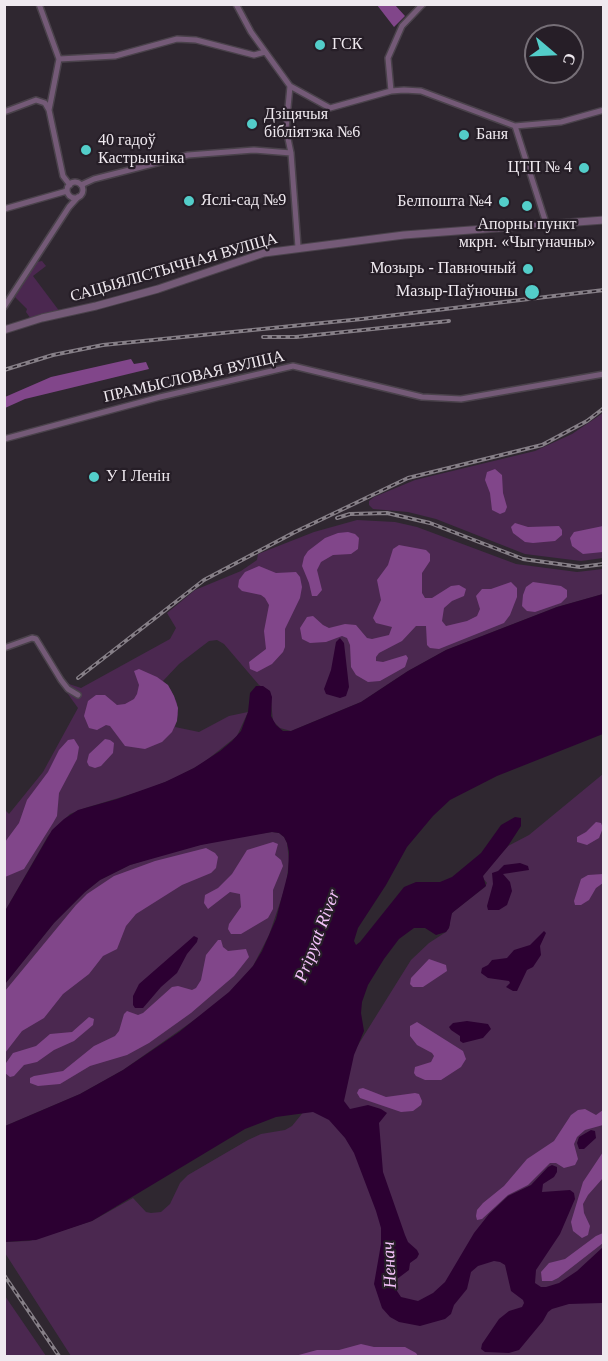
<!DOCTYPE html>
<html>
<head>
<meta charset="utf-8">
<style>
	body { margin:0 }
	#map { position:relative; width:608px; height:1361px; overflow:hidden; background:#2f2730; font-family:"Times New Roman",serif }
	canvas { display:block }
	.frame { position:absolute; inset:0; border:6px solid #efe9ef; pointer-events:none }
	.north { position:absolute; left:524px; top:24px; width:60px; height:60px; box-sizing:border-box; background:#261e27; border:2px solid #766f77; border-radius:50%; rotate:109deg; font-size:16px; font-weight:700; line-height:24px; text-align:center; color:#efe9ef }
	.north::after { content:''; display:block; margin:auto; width:21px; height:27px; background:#53cdc9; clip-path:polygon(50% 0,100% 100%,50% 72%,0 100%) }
</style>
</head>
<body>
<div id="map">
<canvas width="608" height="1361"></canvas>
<div class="frame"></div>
<div class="north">С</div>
</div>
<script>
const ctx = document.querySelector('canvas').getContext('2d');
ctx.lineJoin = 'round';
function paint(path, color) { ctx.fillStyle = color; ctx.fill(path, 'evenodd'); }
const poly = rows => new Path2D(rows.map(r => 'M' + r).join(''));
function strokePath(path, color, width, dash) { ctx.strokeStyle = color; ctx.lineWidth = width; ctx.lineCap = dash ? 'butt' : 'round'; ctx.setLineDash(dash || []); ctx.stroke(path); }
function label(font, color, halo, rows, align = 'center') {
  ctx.font = font + ' "Times New Roman",serif'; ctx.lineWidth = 4.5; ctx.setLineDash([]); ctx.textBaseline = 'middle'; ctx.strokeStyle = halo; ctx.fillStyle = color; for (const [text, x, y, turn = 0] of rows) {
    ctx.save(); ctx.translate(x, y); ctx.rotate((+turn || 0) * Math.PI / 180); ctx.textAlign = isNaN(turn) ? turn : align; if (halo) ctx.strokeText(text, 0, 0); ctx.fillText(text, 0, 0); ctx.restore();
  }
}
paint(poly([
	[42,261,46,266,33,276,60,312,31,319,26,312,27,309,15,297,37,262],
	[603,413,603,558,581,561,525,554,436,519,408,512,373,509,369,505,369,501,374,497,415,480,535,451,572,434],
	[357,520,395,522,417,527,516,564,577,572,603,569,603,594,557,607,446,650,408,671,361,702,291,731,280,728,273,721,270,691,259,685,224,644,217,640,209,641,179,664,163,681,171,690,177,703,178,715,175,727,199,732,229,716,248,712,237,736,203,763,175,778,145,790,85,808,70,814,48,836,5,911,5,810,9,814,43,772,78,708,60,683,63,679,69,684,81,688,170,639,176,628,167,613,195,590,241,571,257,560,258,554,314,532],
	[603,774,603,1356,71,1356,5,1253,4,1242,29,1241,92,1221,133,1198,146,1212,151,1213,161,1212,170,1204,180,1183,188,1175,248,1140,261,1134,285,1130,292,1126,358,1045,411,960,429,943,446,932,450,925,450,916,454,911,485,887,487,883,482,877,491,865,508,846,529,835],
	[272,832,279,833,284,837,287,843,289,861,286,885,269,935,253,966,243,978,230,992,200,1016,123,1070,80,1094,5,1126,5,984,54,923,85,892,100,880,130,865,174,851,229,838],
	[4,1296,5,1296,46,1356,5,1356]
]), '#4b2850');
paint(poly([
	[377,5,395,5,405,16,394,27],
	[131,359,134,364,146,362,149,369,25,399,5,408,5,397,51,377],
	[495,469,502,475,503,493,507,507,505,512,500,514,492,510,490,493,485,480,487,472],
	[515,523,528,527,559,526,562,530,562,535,555,541,533,543,525,542,513,533,511,527],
	[603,526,603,552,583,554,572,546,570,538,574,532],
	[348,532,355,534,359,538,358,549,351,554,333,555,321,562,317,570,322,590,317,596,312,596,309,583,302,566,304,557,308,551,325,538,338,533],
	[399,545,426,550,430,554,430,561,422,573,422,593,425,598,432,598,451,586,459,585,466,589,464,596,452,601,444,608,442,621,446,626,467,621,477,616,480,609,476,596,482,589,491,589,511,582,517,588,517,597,510,615,504,623,439,649,430,648,427,645,426,626,416,626,402,641,379,653,376,657,376,661,383,662,406,655,408,658,405,667,380,681,368,682,356,675,351,667,350,645,347,638,342,636,326,642,310,643,302,639,300,628,307,617,313,616,323,625,329,628,345,624,356,625,367,638,372,639,389,635,392,627,376,623,373,618,381,600,377,580,388,565,393,549],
	[259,566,276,573,296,572,300,577,302,587,300,598,285,629,285,647,283,652,272,664,257,672,250,669,249,662,266,649,264,631,269,605,265,598,261,595,242,591,238,587,239,580,245,572],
	[533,582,561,586,567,590,567,597,561,603,535,612,527,611,522,606,523,595,526,587],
	[139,669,157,677,168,685,174,696,178,708,177,721,172,732,162,742,145,749,125,746,110,726,106,725,97,730,89,728,84,716,88,701,96,695,105,695,117,705,125,704,134,699,137,694,139,685,134,671],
	[74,739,79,747,77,759,59,793,57,816,53,823,24,869,5,877,5,842,19,823,27,800,48,772,59,750,68,740],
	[105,739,110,740,114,743,113,753,101,766,95,768,89,766,87,762,89,754],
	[596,822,601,823,603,828,599,838,587,845,577,842,577,837,586,832],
	[273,842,278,844,275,855,281,860,283,866,273,890,273,909,268,918,241,934,231,934,228,929,229,924,241,907,240,894,230,892,208,909,204,903,205,895,218,888,232,874,247,850],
	[206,848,215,853,218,857,216,868,211,873,182,885,136,914,126,926,117,949,103,956,89,974,63,994,44,1018,22,1031,5,1053,5,991,76,905,87,894,114,876,155,861],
	[603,874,603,883,596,888,589,900,581,905,575,905,574,901,581,879,588,875],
	[218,940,221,940,223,947,228,951,246,949,249,957,234,976,191,1013,149,1043,127,1055,90,1066,60,1084,38,1086,30,1083,30,1078,34,1076,63,1071,94,1046,115,1036,119,1031,124,1014,127,1011,138,1015,143,1013,172,987,178,986,192,990,196,988,201,980,206,955],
	[429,959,446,965,447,971,423,987,413,987,410,984,411,978],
	[89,1017,94,1019,93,1025,74,1041,54,1050,37,1062,24,1065,14,1076,10,1077,5,1073,6,1063,13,1053,36,1046,50,1034,72,1032],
	[417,1022,463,1051,466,1059,461,1067,441,1080,425,1080,416,1076,414,1073,415,1067,431,1062,434,1056,432,1053,417,1045,410,1036,410,1026],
	[363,1088,386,1097,415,1093,419,1094,422,1101,421,1105,413,1111,401,1112,360,1098,357,1093,359,1089],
	[585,1109,596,1115,603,1110,603,1125,585,1130,577,1137,574,1144,578,1159,575,1165,564,1168,556,1163,550,1163,528,1185,508,1195,482,1219,477,1220,476,1216,477,1210,483,1203,504,1186,527,1159,554,1141,571,1115,578,1110],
	[603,1152,603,1178,588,1195,583,1204,584,1213,590,1226,588,1235,582,1238,573,1231,571,1222,583,1182],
	[603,1233,603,1243,558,1278,552,1281,542,1281,541,1272,549,1263,565,1259,596,1236],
	[361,1344,374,1347,405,1347,416,1353,418,1356,295,1356,317,1350,339,1350]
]), '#81468a');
paint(poly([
	[603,594,603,734,497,776,450,800,433,816,407,847,386,885,358,928,354,941,356,945,360,942,404,887,416,882,440,882,452,877,481,853,501,825,515,817,521,818,521,826,508,846,483,876,486,886,452,913,449,928,446,932,436,935,425,928,414,928,399,939,384,959,368,985,362,1002,361,1013,364,1031,354,1055,344,1101,350,1109,368,1105,381,1109,387,1113,379,1123,383,1172,405,1235,408,1242,417,1250,419,1254,417,1258,410,1263,409,1270,397,1279,397,1291,401,1297,418,1301,433,1293,445,1282,474,1233,489,1214,508,1196,531,1185,548,1167,552,1165,557,1167,557,1172,554,1177,543,1184,542,1192,570,1190,574,1193,575,1199,560,1234,536,1270,535,1283,541,1287,546,1287,559,1283,577,1271,603,1247,603,1303,569,1304,552,1309,548,1312,543,1321,519,1350,509,1353,485,1352,481,1349,482,1344,499,1319,509,1311,522,1307,524,1303,523,1300,511,1291,505,1265,500,1262,494,1261,478,1266,471,1272,467,1289,454,1305,451,1314,445,1319,420,1326,399,1322,390,1317,382,1308,374,1284,381,1244,381,1228,376,1211,354,1153,345,1138,329,1120,313,1112,276,1117,245,1129,92,1221,36,1240,5,1242,5,1126,80,1094,123,1070,179,1032,229,992,253,966,262,951,276,919,288,873,289,852,287,843,284,837,279,833,272,832,201,845,130,865,100,880,85,892,54,923,5,984,5,911,52,830,64,819,78,810,117,799,165,782,194,768,220,751,232,741,241,731,248,712,250,693,256,686,263,686,270,691,272,697,271,716,276,725,283,731,291,731,361,702,408,671,446,650,557,607],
	[340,638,344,643,349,687,346,696,340,698,326,694,324,689,331,670,336,642],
	[520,863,528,866,529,870,503,874,510,882,512,891,507,905,499,910,488,910,487,906,493,884,492,873,498,871,504,865],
	[544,931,546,933,540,946,541,955,533,967,527,970,517,991,513,991,506,987,510,983,509,981,488,978,481,973,482,968,488,965,492,960,507,958,514,950,530,945],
	[194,936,198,938,197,942,187,954,177,973,161,987,143,1008,135,1008,133,1005,133,996,139,984],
	[467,1021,488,1024,491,1029,483,1038,463,1043,460,1041,460,1036,451,1030,449,1027,453,1023],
	[591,1130,595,1131,596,1138,584,1149,579,1149,577,1143,579,1137]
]), '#2c0032');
const minor = poly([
	[39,4,59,59],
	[236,4,251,32,290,86,330,108,391,91,404,90,421,91,515,126,561,122,604,110],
	[59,59,115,56,177,39,196,40,254,55,265,52],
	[59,59,49,110,63,176,70,185],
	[290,86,286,129,291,153,298,247],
	[391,91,388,58,402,26,423,4],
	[4,112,36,100,45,103,49,110],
	[515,126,546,223],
	'67 190a8 8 0 1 1 16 0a8 8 0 1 1-16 0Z',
	[81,185,94,179,188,155,254,150,291,153],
	[4,209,67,191],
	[4,307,69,207,78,197],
	[4,439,160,397,293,366,422,397,461,399,604,374],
	[4,648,32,638,36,639,61,680,68,689,78,695]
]);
const tertiary = poly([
	[4,330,42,318,96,306,158,289,264,253,404,235,604,220]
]);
strokePath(minor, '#4a424b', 8);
strokePath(tertiary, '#4a424b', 9);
strokePath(minor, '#745a77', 5);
strokePath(tertiary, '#745a77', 7);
const rail = poly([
	[263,337,296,337,449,321],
	[4,370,53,355,103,345,362,319,604,290],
	[337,518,350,514,387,513,430,523,523,559,580,567,604,564],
	[78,678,204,580,295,532,408,478,542,445,587,421,604,408],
	[4,1275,59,1356]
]);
strokePath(rail, '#867f87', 4);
strokePath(rail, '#261e27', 1.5, [4.5]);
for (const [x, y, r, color] of [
	[320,45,6,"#53cdc9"],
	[252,124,6,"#53cdc9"],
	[464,135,6,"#53cdc9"],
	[86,150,6,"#53cdc9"],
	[584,168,6,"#53cdc9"],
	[189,201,6,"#53cdc9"],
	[504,202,6,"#53cdc9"],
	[527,206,6,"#53cdc9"],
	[528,269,6,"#53cdc9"],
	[532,292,8,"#53cdc9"],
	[94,477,6,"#53cdc9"]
]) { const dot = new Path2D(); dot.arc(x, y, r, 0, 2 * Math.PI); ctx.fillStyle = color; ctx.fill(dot); strokePath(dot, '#261e27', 2); }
label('16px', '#efe9ef', '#261e27', [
	["ГСК",332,45],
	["Дзіцячыя",264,115],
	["бібліятэка №6",264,133],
	["Баня",476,135],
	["40 гадоў",98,141],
	["Кастрычніка",98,159],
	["ЦТП № 4",572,168,"right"],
	["Яслі-сад №9",201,201],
	["Белпошта №4",492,202,"right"],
	["Апорны пункт",527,225,"center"],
	["мкрн. «Чыгуначны»",527,243,"center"],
	["Мозырь - Павночный",516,269,"right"],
	["Мазыр-Паўночны",518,292,"right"],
	["У І Ленін",106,477]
], 'left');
label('16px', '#efe9ef', '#261e27', [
	["САЦЫЯЛІСТЫЧНАЯ ВУЛІЦА",174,268,-16],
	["ПРАМЫСЛОВАЯ ВУЛІЦА",194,377,-13]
]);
label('italic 18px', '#f6c4fc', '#261e27', [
	["Pripyat River",318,936,-69],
	["Ненач",390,1265,-93]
]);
</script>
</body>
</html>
